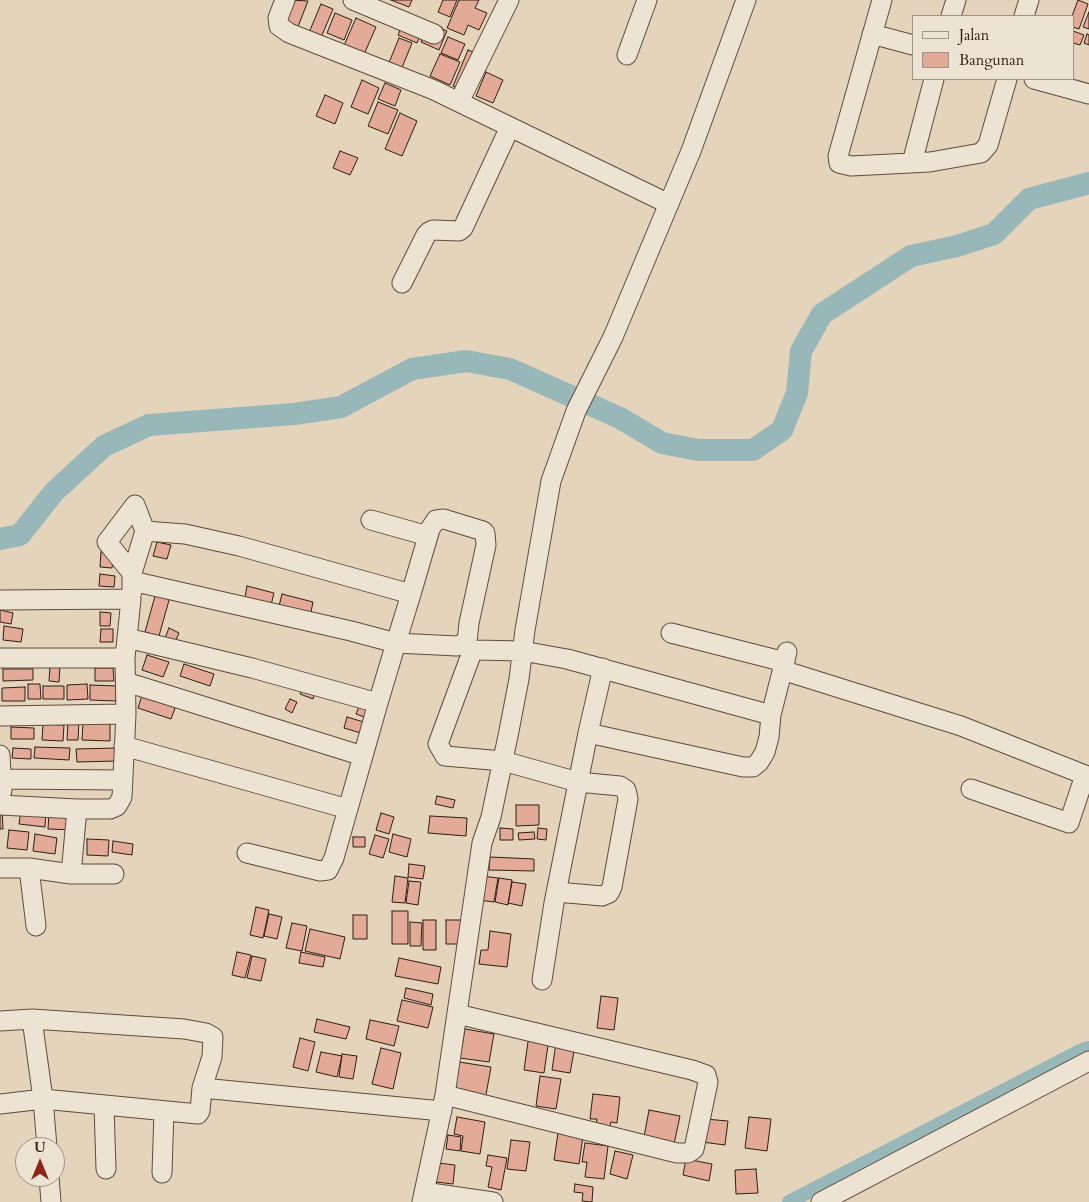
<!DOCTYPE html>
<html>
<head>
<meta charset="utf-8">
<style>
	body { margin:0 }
	#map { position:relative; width:1089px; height:1202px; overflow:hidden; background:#e4d4bc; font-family:Cardo,serif }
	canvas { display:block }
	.legend { position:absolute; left:912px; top:15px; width:162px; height:65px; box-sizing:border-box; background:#ede3d3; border:1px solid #a19486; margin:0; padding:6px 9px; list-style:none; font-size:15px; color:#2e1e12 }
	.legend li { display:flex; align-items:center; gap:10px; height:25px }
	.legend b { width:25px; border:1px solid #a19486 }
	.north { position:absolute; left:15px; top:1137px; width:50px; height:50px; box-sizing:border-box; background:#ede3d3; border:1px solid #a19486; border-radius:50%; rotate:0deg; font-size:14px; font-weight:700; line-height:20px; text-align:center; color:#2e1e12 }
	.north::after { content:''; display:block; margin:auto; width:18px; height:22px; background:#8f2418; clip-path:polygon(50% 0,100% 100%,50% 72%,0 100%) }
</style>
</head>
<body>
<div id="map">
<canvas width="1089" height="1202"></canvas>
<ul class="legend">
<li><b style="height:6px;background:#ede3d3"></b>Jalan</li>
<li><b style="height:14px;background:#e4aa98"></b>Bangunan</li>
</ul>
<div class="north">U</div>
</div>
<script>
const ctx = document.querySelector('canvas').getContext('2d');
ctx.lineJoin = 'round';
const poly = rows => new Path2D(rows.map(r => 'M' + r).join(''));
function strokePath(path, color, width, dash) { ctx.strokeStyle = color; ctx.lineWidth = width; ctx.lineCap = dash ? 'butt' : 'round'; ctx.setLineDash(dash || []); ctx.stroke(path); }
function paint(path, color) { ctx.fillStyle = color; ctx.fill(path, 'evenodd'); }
strokePath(poly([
	[789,1202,1080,1051,1089,1048]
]), '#97b7b8', 14);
strokePath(poly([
	[0,539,20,535,54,492,104,446,149,425,294,414,341,407,412,369,466,361,510,369,620,418,662,443,698,450,753,450,782,430,797,393,801,351,822,314,911,256,957,246,994,234,1029,199,1089,183]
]), '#97b7b8', 22);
const building = poly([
	[291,0,308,1,297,29,282,22,291,0],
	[391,0,412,0,409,7,391,0],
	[443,0,457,0,450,17,438,12,443,0],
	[459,0,479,0,475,8,487,13,479,30,468,25,464,35,447,28,459,0],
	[1078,0,1088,4,1079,29,1073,27,1072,16,1078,0],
	[321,4,333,9,320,40,308,35,321,4],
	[1089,12,1089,29,1083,27,1089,12],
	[335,13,352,20,344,40,327,33,335,13],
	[407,14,426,22,417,43,398,35,407,14],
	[356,18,376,27,362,59,342,50,356,18],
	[429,23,447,31,439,50,421,42,429,23],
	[1073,31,1084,35,1080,45,1073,43,1073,31],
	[1087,34,1089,35,1089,45,1084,43,1087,34],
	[448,37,465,44,458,60,441,53,448,37],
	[399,38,412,43,401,70,388,65,399,38],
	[468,50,478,54,462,90,453,86,468,50],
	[440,54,460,62,450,85,430,76,440,54],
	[486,72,503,80,493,103,476,96,486,72],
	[362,80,379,88,368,114,351,107,362,80],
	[385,83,401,90,395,106,378,99,385,83],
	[325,95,343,103,335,124,316,116,325,95],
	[378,102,398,110,388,134,368,126,378,102],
	[400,113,417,121,402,156,385,149,400,113],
	[340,151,358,158,350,175,333,168,340,151],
	[157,542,171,545,167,559,153,556,157,542],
	[101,552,114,553,112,568,100,567,101,552],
	[100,574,115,576,114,587,99,586,100,574],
	[247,586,274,593,270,609,244,603,247,586],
	[157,589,171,593,159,636,145,632,157,589],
	[282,594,313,602,310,617,278,610,282,594],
	[0,610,13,613,11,624,0,622,0,610],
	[100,612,111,613,110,626,100,626,100,612],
	[4,626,23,629,21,642,3,640,4,626],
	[169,628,179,633,173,647,163,643,169,628],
	[101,629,113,629,113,642,100,642,101,629],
	[147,655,169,662,163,677,142,670,147,655],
	[184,664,214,674,210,686,180,676,184,664],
	[50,666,60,667,59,682,49,681,50,666],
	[95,668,113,668,114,681,95,681,95,668],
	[3,669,33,669,33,680,3,681,3,669],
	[304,683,317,687,313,699,300,694,304,683],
	[28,684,40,684,41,699,28,699,28,684],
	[87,684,88,699,67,700,67,685,87,684],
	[90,685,117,686,116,701,90,700,90,685],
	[43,686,64,686,64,699,43,699,43,686],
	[25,687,25,701,2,701,2,688,25,687],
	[143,692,177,703,171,719,138,708,143,692],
	[290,699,297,702,292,713,285,709,290,699],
	[362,699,372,703,367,718,356,714,362,699],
	[347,717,367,723,364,734,344,728,347,717],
	[68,720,79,720,78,740,67,740,68,720],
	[83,722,110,723,110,741,82,740,83,722],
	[43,724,64,725,63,741,42,740,43,724],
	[11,727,34,728,34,739,11,739,11,727],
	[35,747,70,748,69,760,34,758,35,747],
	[13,748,31,749,31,759,12,758,13,748],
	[117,748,117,761,77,762,76,749,117,748],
	[437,796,455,800,453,808,435,804,437,796],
	[516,805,539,805,539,825,516,826,516,805],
	[0,810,2,810,3,829,0,829,0,810],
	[21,810,46,812,45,827,19,824,21,810],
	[49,813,75,814,75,830,48,829,49,813],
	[381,813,394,817,389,834,376,830,381,813],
	[430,816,467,818,466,836,428,833,430,816],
	[500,828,513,829,513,840,500,840,500,828],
	[538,828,547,829,546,840,537,839,538,828],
	[9,830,29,832,27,850,7,848,9,830],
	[534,832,535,839,519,840,518,833,534,832],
	[35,834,57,838,55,854,33,851,35,834],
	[393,834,411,839,407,857,389,852,393,834],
	[375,835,389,839,383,858,369,854,375,835],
	[353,837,365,837,365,847,353,847,353,837],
	[87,839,109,840,108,856,87,855,87,839],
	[113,841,133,844,132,855,112,852,113,841],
	[490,857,534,859,534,871,489,870,490,857],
	[409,864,425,866,423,879,408,877,409,864],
	[395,876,408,878,405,903,392,902,395,876],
	[482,876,498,878,494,902,478,900,482,876],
	[499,878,512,880,508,905,495,902,499,878],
	[409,881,421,882,418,905,406,903,409,881],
	[512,882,526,884,522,906,508,903,512,882],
	[256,907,269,910,263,938,250,935,256,907],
	[392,911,408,911,408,944,392,944,392,911],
	[269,914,282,917,277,939,264,936,269,914],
	[353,915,367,915,367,939,353,939,353,915],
	[423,920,436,920,436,950,423,950,423,920],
	[446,920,461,920,461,944,446,944,446,920],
	[410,922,422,923,421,946,410,946,410,922],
	[292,923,307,926,302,951,286,948,292,923],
	[310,929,345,937,340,959,305,951,310,929],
	[490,931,511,934,507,967,479,964,481,950,488,950,490,931],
	[237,952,251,955,245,978,232,975,237,952],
	[301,952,325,957,323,967,299,963,301,952],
	[252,956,266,959,261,981,247,978,252,956],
	[399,958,441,967,438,984,395,976,399,958],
	[406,988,433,994,431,1005,404,998,406,988],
	[601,996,618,998,614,1030,597,1028,601,996],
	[402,1000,433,1007,428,1028,397,1021,402,1000],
	[317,1019,350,1027,346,1039,314,1032,317,1019],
	[370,1020,399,1026,394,1046,366,1039,370,1020],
	[465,1029,494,1034,489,1062,460,1058,465,1029],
	[529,1035,549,1038,544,1073,524,1070,529,1035],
	[300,1038,315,1042,308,1071,293,1067,300,1038],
	[556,1043,575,1046,570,1073,552,1070,556,1043],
	[381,1048,401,1053,393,1089,372,1084,381,1048],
	[321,1052,342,1056,337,1077,316,1072,321,1052],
	[342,1054,357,1056,353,1079,339,1077,342,1054],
	[453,1061,491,1067,485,1100,447,1094,453,1061],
	[540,1076,561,1079,556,1109,536,1106,540,1076],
	[593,1094,620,1097,617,1123,611,1122,610,1126,596,1125,597,1119,590,1119,593,1094],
	[649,1110,680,1116,674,1144,644,1137,649,1110],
	[457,1117,485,1122,480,1154,461,1151,463,1136,454,1134,457,1117],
	[749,1117,771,1119,767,1151,745,1148,749,1117],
	[705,1119,728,1121,725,1145,702,1142,705,1119],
	[558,1133,583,1136,579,1164,554,1160,558,1133],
	[448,1135,461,1137,460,1151,446,1149,448,1135],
	[511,1140,530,1142,526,1171,507,1169,511,1140],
	[585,1143,608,1146,604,1179,585,1177,587,1162,582,1162,585,1143],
	[615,1151,633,1155,627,1179,610,1174,615,1151],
	[488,1155,507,1158,501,1190,488,1187,492,1167,486,1166,488,1155],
	[686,1159,712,1164,709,1181,683,1175,686,1159],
	[438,1163,455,1165,453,1184,436,1182,438,1163],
	[756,1169,758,1193,736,1194,735,1170,756,1169],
	[575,1184,593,1187,592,1202,582,1201,583,1193,574,1192,575,1184]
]);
paint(building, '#e4aa98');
strokePath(building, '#2e1e12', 1);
const minor = poly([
	[285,0,278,18,279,26,289,33,434,90,669,204],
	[353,0,434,34],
	[882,0,838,156,839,163,851,166,930,162,981,153,988,145,1007,79],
	[951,16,956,0],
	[1024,16,1029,0],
	[872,34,913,45],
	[627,55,647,0],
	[1034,79,1089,94],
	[459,102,509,0],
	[912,163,934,79],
	[402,283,426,235,429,232,433,230,459,231,463,228,510,127],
	[371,520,428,536],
	[132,573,107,542,135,505,145,531],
	[132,581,351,631,396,643,457,646,467,642,469,623,486,545,485,533,483,531,444,519,436,520,430,529,428,536,411,594,396,643,378,703,363,756,334,858,328,870,320,871,247,853],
	[132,592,132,573,145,531,185,534,239,546,411,594],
	[0,600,131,599,125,658,126,714,122,797,117,806,110,809,77,809,0,805],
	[671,633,785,662],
	[127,638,252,668,378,703],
	[0,658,125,658],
	[603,668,588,733,743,767,753,767,759,762,765,752,769,737,771,715,787,652],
	[782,670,961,726,1085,775,1069,823,971,789],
	[126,682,363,756],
	[0,716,126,714],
	[124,746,348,809],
	[0,755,2,791],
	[1,779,122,780],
	[0,868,29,868,71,874,114,874],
	[29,868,36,926],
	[71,874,77,809],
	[557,892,602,896,609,893,612,887,628,799,627,794,626,790,620,786,578,782,503,761,445,756,438,744,472,652,475,650,522,651,567,659,771,715],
	[542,980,554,903,588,733],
	[32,1019,43,1099,47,1147],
	[0,1021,32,1019,184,1029,206,1033,213,1037,212,1057,202,1088],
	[445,1095,677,1153,688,1153,694,1149,708,1082,706,1075,692,1070,457,1014],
	[0,1104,43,1099,198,1114,200,1111,202,1088,442,1111],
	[104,1105,106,1169],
	[162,1173,164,1111],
	[49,1177,51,1202],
	[424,1192,493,1202],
	[422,1202,445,1095,482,843,491,817,509,731,519,679,525,630,551,481,576,411,613,337,691,151,746,0],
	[821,1202,1089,1061]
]);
strokePath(minor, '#5c4c3c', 21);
strokePath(minor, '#ede3d3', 19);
</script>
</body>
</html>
